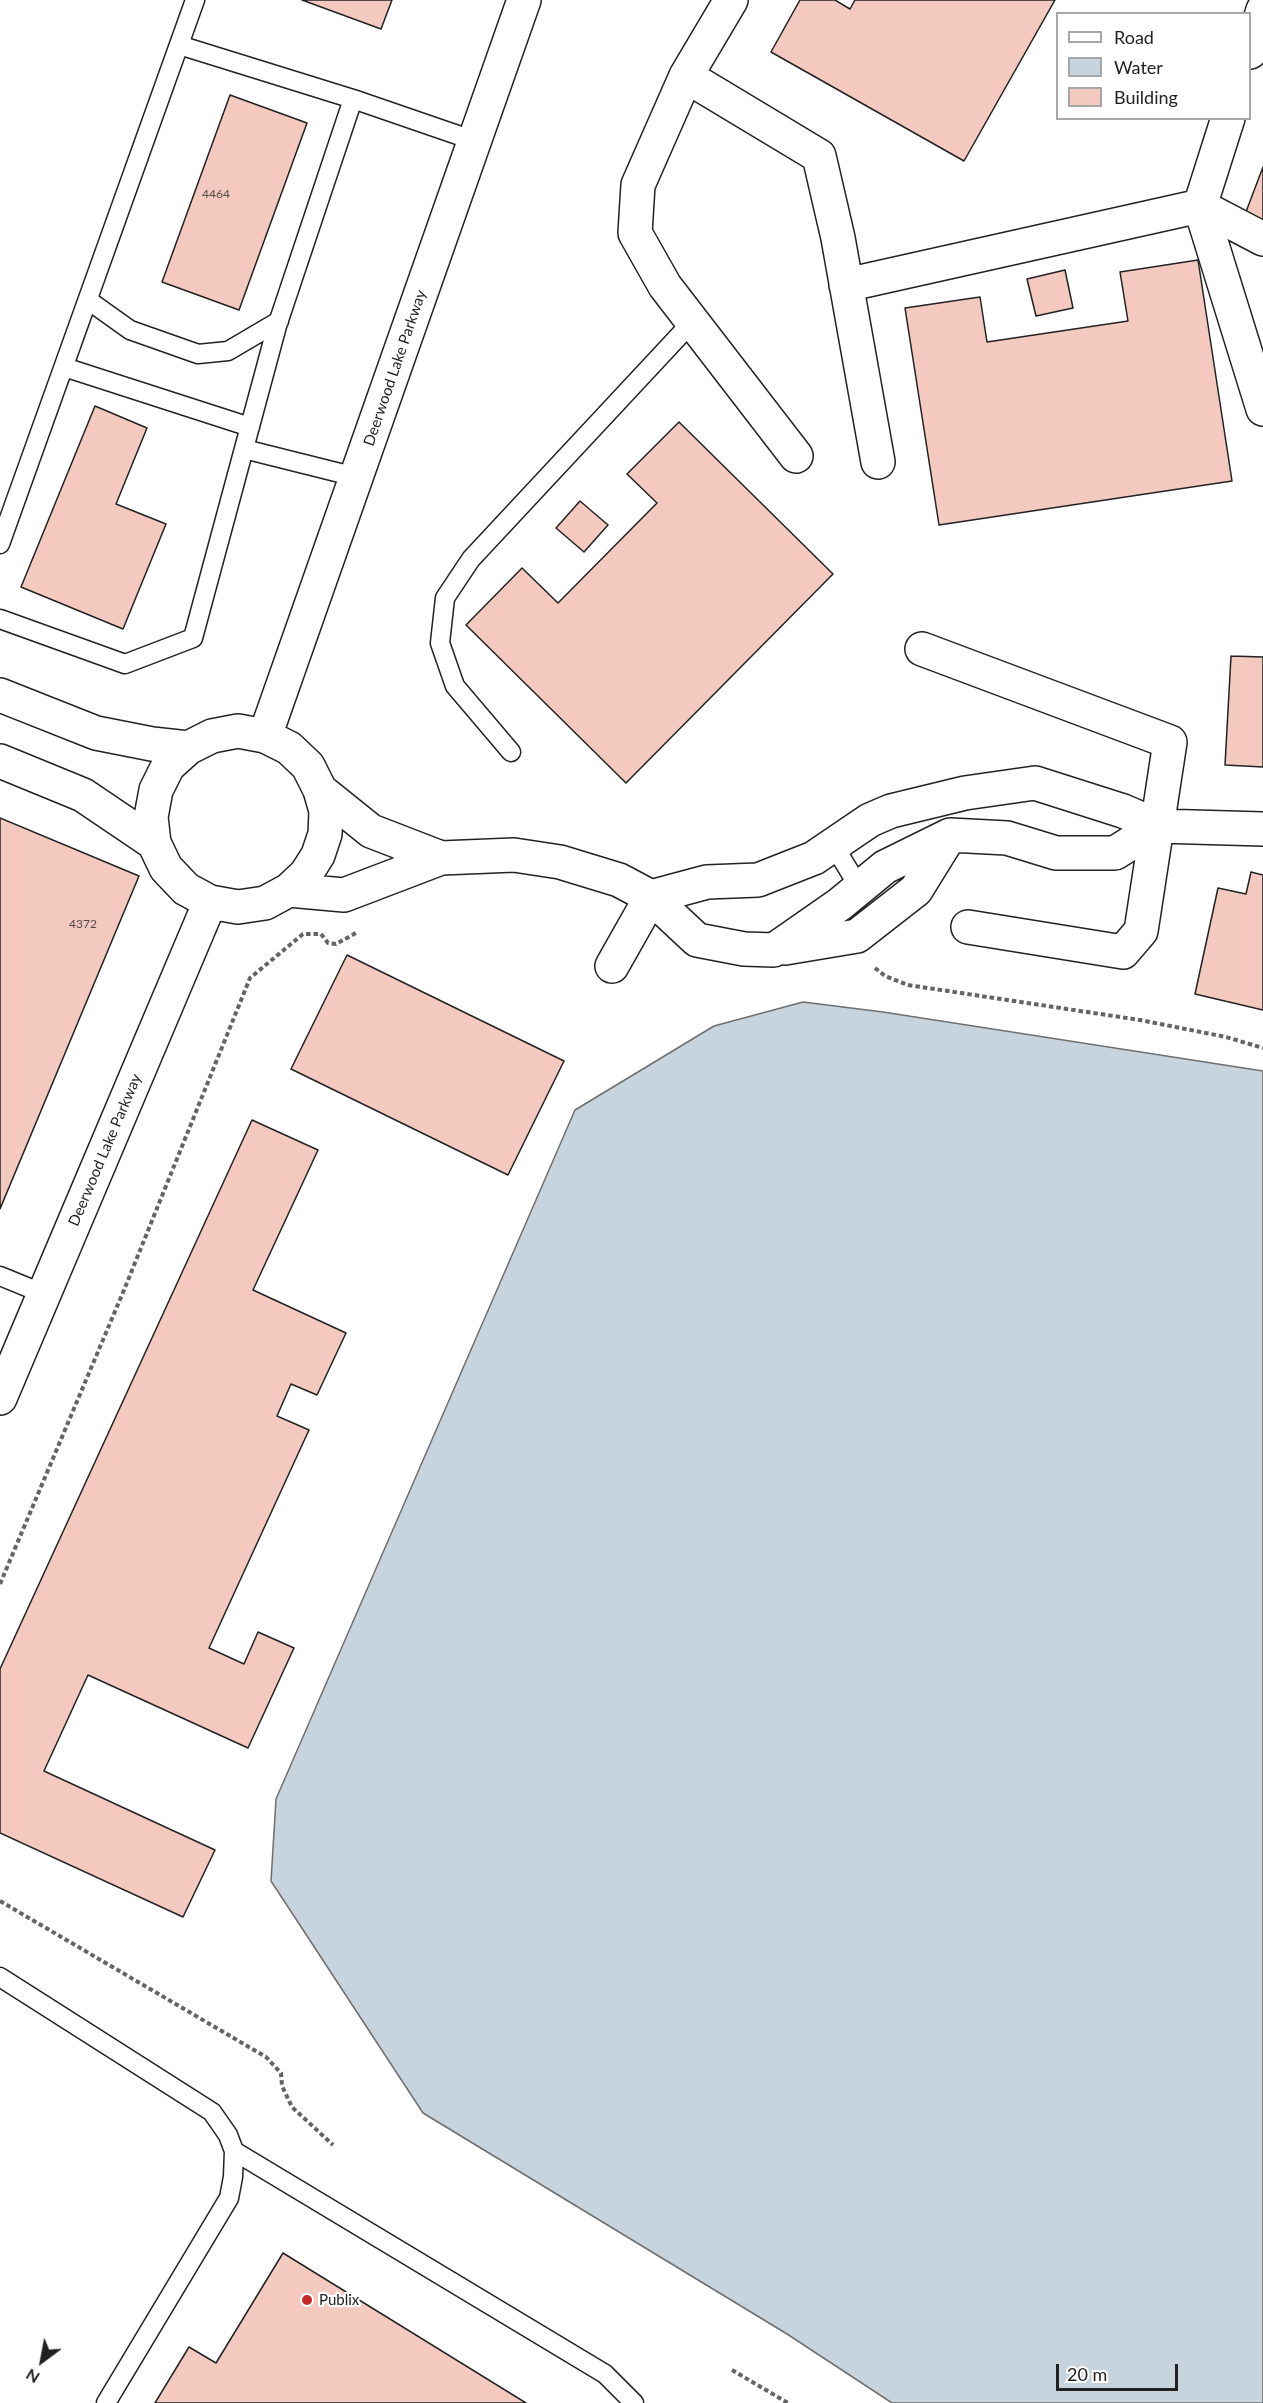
<!DOCTYPE html>
<html>
<head>
<meta charset="utf-8">
<style>
	body { margin:0 }
	#map { position:relative; width:1263px; height:2403px; overflow:hidden; background:#fff; font-family:Lato,sans-serif }
	canvas { display:block }
	.legend { position:absolute; left:1056px; top:12px; width:195px; height:108px; box-sizing:border-box; background:#fff; border:2px solid #a7a7a7; margin:0; padding:8px 10px; list-style:none; font-size:18px; color:#222 }
	.legend li { display:flex; align-items:center; gap:12px; height:30px }
	.legend b { width:30px; border:2px solid #a7a7a7 }
	.north { position:absolute; left:12px; top:2331px; width:60px; height:60px; -webkit-text-stroke:4px #fff; paint-order:stroke; rotate:212deg; font-size:16px; font-weight:700; line-height:24px; text-align:center; color:#222 }
	.north::after { content:''; display:block; margin:auto; width:21px; height:27px; background:#222; clip-path:polygon(50% 0,100% 100%,50% 72%,0 100%) }
	.scale { position:absolute; left:1056px; top:2364px; width:122px; height:27px; box-sizing:border-box; border:3px solid #222; border-top:0; padding-left:8px; font-size:18px; line-height:21px; white-space:nowrap; color:#222; -webkit-text-stroke:4px #fff; paint-order:stroke }
</style>
</head>
<body>
<div id="map">
<canvas width="1263" height="2403"></canvas>
<ul class="legend">
<li><b style="height:8px;background:#fff"></b>Road</li>
<li><b style="height:16px;background:#c7d3dd"></b>Water</li>
<li><b style="height:16px;background:#f3c9c0"></b>Building</li>
</ul>
<div class="north">N</div>
<div class="scale">20 m</div>
</div>
<script>
const ctx = document.querySelector('canvas').getContext('2d');
ctx.lineJoin = 'round';
function paint(path, color) { ctx.fillStyle = color; ctx.fill(path, 'evenodd'); }
const poly = rows => new Path2D(rows.map(r => 'M' + r).join(''));
function strokePath(path, color, width, dash) { ctx.strokeStyle = color; ctx.lineWidth = width; ctx.lineCap = dash ? 'butt' : 'round'; ctx.setLineDash(dash || []); ctx.stroke(path); }
function label(font, color, halo, rows, align = 'center') {
  ctx.font = font + ' Lato,sans-serif'; ctx.lineWidth = 4.5; ctx.setLineDash([]); ctx.textBaseline = 'middle'; ctx.strokeStyle = halo; ctx.fillStyle = color; for (const [text, x, y, turn = 0] of rows) {
    ctx.save(); ctx.translate(x, y); ctx.rotate((+turn || 0) * Math.PI / 180); ctx.textAlign = isNaN(turn) ? turn : align; if (halo) ctx.strokeText(text, 0, 0); ctx.fillText(text, 0, 0); ctx.restore();
  }
}
const water = poly([
	[803,1002,883,1012,1263,1071,1263,2403,892,2403,787,2334,423,2113,271,1881,276,1799,575,1110,714,1026,803,1002]
]);
paint(water, '#c7d3dd');
strokePath(water, '#6f6f6f', 1.5);
const building = poly([
	[302,0,392,0,381,29,302,0],
	[800,0,835,0,850,9,855,0,1055,0,964,161,771,52,800,0],
	[230,95,307,123,239,310,162,282,230,95],
	[1263,167,1263,225,1244,217,1263,167],
	[1198,260,1232,481,939,525,905,308,980,297,987,342,1128,321,1120,272,1198,260],
	[1065,270,1073,308,1036,316,1027,279,1065,270],
	[95,406,147,428,116,504,166,524,123,629,21,587,95,406],
	[679,422,833,574,626,783,466,625,522,568,558,603,657,503,627,474,679,422],
	[580,501,608,525,584,552,556,528,580,501],
	[1231,656,1263,657,1263,767,1225,765,1231,656],
	[0,818,139,876,0,1209,0,818],
	[1251,872,1263,875,1263,1010,1195,994,1218,888,1246,894,1251,872],
	[347,955,564,1061,508,1175,291,1069,347,955],
	[252,1120,318,1150,253,1290,346,1333,317,1395,291,1384,277,1416,309,1430,209,1648,244,1664,258,1632,294,1648,248,1748,88,1675,44,1771,215,1850,183,1917,0,1833,0,1669,252,1120],
	[283,2253,526,2403,155,2403,189,2347,216,2363,283,2253]
]);
paint(building, '#f3c9c0');
strokePath(building, '#222', 1.5);
const service = poly([
	[179,45,353,99],
	[88,300,130,330,198,354,228,351,279,321],
	[64,367,250,427],
	[244,449,356,477],
	[0,544,195,0],
	[0,619,125,664,193,638,277,326,353,99,475,141],
	[511,752,455,686,440,643,445,598,471,559,693,321],
	[834,846,859,887],
	[0,1276,44,1294],
	[0,1977,212,2112,228,2135,234,2151,233,2177,229,2198,106,2403],
	[234,2151,605,2374,634,2403]
]);
const minor = poly([
	[731,0,686,76,638,185,635,233,665,286,796,456],
	[1250,52,1263,10],
	[686,76,819,156,838,238,878,462],
	[1228,118,1200,206,1263,409],
	[846,285,1200,206,1263,239],
	[922,649,1170,742,1141,931,1123,952,968,927],
	[0,695,96,733,152,744,188,748],
	[265,736,524,0],
	[0,761,83,795,154,843,166,868,186,889,210,902,238,907,265,903,289,890,306,874,318,855,325,834,326,811,320,790,308,766,289,748,265,736,238,731,212,736,188,748,168,766,156,790,151,817,154,843],
	[320,790,371,831,441,858],
	[289,890,344,895,441,858,514,855,560,862,619,880,651,897,697,940,744,949,774,950,840,904,885,867,950,835,1007,838,1056,853,1115,853,1158,826],
	[785,948,857,936,916,890,950,835],
	[612,966,651,897,707,882,758,880,814,858,870,820,891,811,965,793,1035,783,1123,811,1158,826,1263,829],
	[0,1398,210,902]
]);
strokePath(service, '#222', 21);
strokePath(minor, '#222', 36);
strokePath(poly([
	[875,968,885,976,908,985,1140,1020,1226,1037,1263,1048],
	[0,1584,124,1290,250,978,303,934,321,934,328,943,336,944,356,933],
	[0,1901,266,2057,281,2073,282,2086,292,2107,333,2145],
	[732,2370,788,2403]
]), '#646464', 4, [4.5, 3]);
strokePath(service, '#fff', 18);
strokePath(minor, '#fff', 33);
for (const [x, y, r, color] of [
	[307,2300,6,"#c62828"]
]) { const dot = new Path2D(); dot.arc(x, y, r, 0, 2 * Math.PI); ctx.fillStyle = color; ctx.fill(dot); strokePath(dot, '#fff', 2); }
label('12px', '#564c4a', null, [
	["4464",216,194],
	["4372",83,924]
]);
label('15px', '#222', '#fff', [
	["Deerwood Lake Parkway",395,368,-71],
	["Deerwood Lake Parkway",105,1150,-67]
]);
label('15px', '#222', '#fff', [
	["Publix",319,2300]
], 'left');
</script>
</body>
</html>
